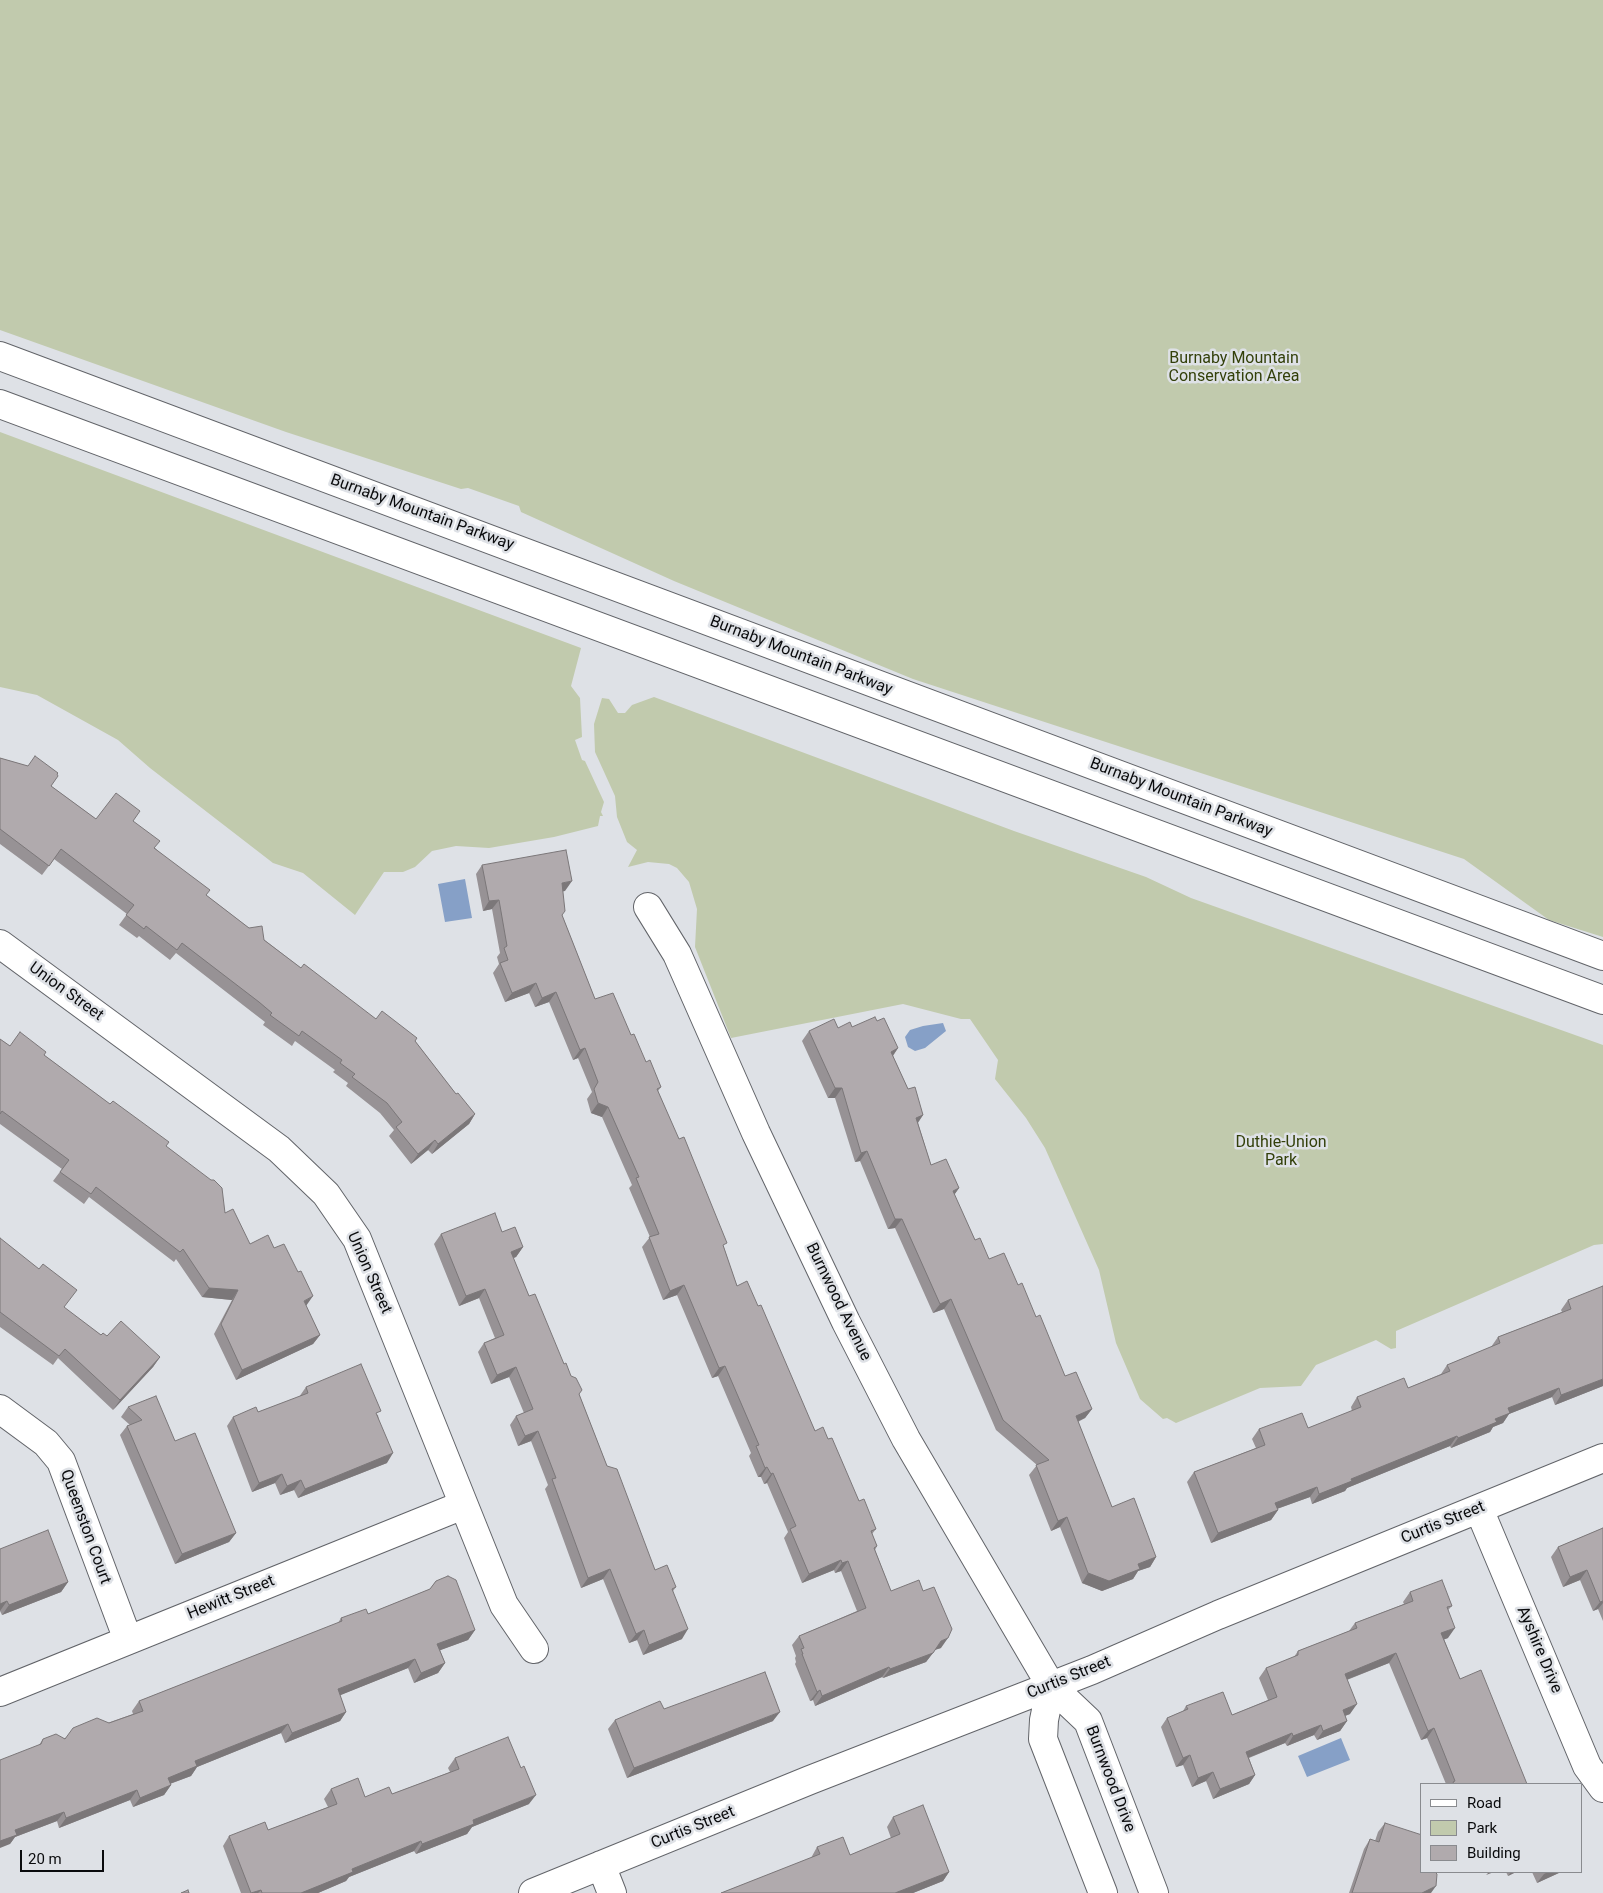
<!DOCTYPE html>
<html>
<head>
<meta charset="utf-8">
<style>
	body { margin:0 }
	#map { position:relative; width:1603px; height:1893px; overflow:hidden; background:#dee1e6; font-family:Roboto,sans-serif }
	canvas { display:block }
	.legend { position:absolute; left:1420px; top:1783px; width:162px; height:90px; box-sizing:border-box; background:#dee1e6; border:1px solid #898b8f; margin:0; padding:6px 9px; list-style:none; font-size:15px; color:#0a0b0d }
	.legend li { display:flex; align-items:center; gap:10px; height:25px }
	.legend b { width:25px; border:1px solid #898b8f }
	.scale { position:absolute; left:20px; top:1850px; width:84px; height:22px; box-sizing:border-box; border:2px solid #0a0b0d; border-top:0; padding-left:6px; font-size:15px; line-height:18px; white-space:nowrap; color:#0a0b0d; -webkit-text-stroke:4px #dee1e6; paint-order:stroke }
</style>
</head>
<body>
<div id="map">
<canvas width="1603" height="1893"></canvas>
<ul class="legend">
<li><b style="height:6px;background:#fff"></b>Road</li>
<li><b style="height:14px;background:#c1caad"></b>Park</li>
<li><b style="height:14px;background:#b0aaad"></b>Building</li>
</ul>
<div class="scale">20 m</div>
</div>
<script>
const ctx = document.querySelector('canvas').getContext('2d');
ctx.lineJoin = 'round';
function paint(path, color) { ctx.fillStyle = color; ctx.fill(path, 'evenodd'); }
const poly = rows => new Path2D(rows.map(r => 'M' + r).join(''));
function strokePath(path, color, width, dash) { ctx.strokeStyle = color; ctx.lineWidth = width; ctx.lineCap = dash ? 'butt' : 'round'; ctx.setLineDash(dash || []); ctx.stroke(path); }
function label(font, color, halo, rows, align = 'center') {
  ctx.font = font + ' Roboto,sans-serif'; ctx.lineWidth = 5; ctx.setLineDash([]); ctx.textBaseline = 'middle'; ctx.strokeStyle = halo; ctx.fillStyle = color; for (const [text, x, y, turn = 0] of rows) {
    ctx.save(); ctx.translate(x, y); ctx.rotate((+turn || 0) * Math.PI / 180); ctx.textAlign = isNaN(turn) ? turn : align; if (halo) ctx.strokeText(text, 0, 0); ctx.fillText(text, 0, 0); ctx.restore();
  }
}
paint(poly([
	[0,0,1603,0,1603,937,1549,920,1464,859,913,679,674,581,521,512,519,506,468,488,461,489,286,432,0,330],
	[0,432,581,648,571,686,580,698,582,737,575,740,582,760,585,761,604,802,601,812,603,816,600,816,598,826,554,837,489,848,456,846,432,851,415,867,403,872,384,872,355,915,303,873,273,863,150,768,118,740,37,695,0,687],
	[654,697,1014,831,1146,877,1191,898,1603,1045,1603,1244,1594,1245,1396,1331,1396,1348,1391,1349,1376,1340,1316,1365,1301,1386,1260,1388,1176,1423,1167,1418,1163,1419,1140,1399,1116,1343,1099,1270,1045,1148,1026,1118,995,1079,998,1060,970,1019,961,1019,903,1004,731,1038,695,947,697,909,689,882,677,868,669,864,648,862,628,867,637,850,627,842,617,817,615,796,595,752,594,724,602,698,609,699,618,713,625,713,632,705]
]), '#c1caad');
paint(poly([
	[465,879,472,918,445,922,438,884],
	[943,1023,946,1031,925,1048,915,1051,908,1047,905,1037,910,1030,923,1026],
	[1341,1738,1350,1760,1307,1777,1298,1756]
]), '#86a0c7');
const minor = poly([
	[648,907,677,954,756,1133,846,1322,906,1439,1051,1686,1088,1721,1154,1893],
	[0,944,279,1149,326,1194,357,1239,504,1605,534,1649],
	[0,1409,46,1443,61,1461,128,1640],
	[1479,1509,1587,1766,1603,1788],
	[1051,1686,1044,1720,1043,1739,1103,1893],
	[0,1692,463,1505],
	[601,1865,612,1893],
	[533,1893,810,1780,1092,1670,1218,1615,1603,1458]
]);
const major = poly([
	[0,356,1603,956],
	[0,404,1603,1000]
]);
strokePath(minor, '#626469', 30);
strokePath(major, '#626469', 30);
strokePath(minor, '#fff', 28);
strokePath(major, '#fff', 28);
paint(poly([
	[0,758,57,775,51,786,96,819,133,821,155,848,206,895,301,968,376,1019,415,1041,456,1094,475,1114,469,1124,432,1154,428,1150,411,1164,389,1136,394,1130,380,1113,346,1086,348,1083,333,1072,335,1070,295,1041,292,1046,263,1025,265,1022,252,1012,176,953,170,960,139,936,137,938,119,925,127,914,54,859,42,875,0,844],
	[482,865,565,891,563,891,562,915,595,999,631,1035,646,1062,661,1087,658,1091,724,1248,737,1286,758,1306,815,1431,828,1439,859,1501,876,1529,872,1534,877,1546,875,1550,891,1591,941,1648,935,1650,926,1662,883,1678,882,1677,815,1706,813,1700,810,1701,795,1664,796,1662,795,1658,796,1656,792,1645,799,1636,857,1611,841,1571,835,1573,834,1570,802,1583,784,1538,788,1532,767,1483,764,1484,761,1477,758,1477,749,1456,751,1453,718,1376,712,1378,677,1295,663,1300,642,1247,650,1237,629,1188,632,1185,602,1117,591,1113,587,1099,592,1092,578,1058,573,1060,549,1002,535,1007,529,993,505,1002,493,973,499,964,497,957,500,953,492,909,483,911,476,874],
	[852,1027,898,1048,893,1056,908,1089,923,1115,918,1123,931,1165,959,1188,954,1195,975,1240,989,1259,1018,1285,1036,1317,1065,1376,1092,1409,1085,1418,1078,1422,1112,1507,1156,1557,1150,1567,1138,1571,1133,1579,1102,1591,1082,1583,1060,1527,1051,1531,1029,1475,1037,1465,996,1430,944,1309,933,1313,895,1228,888,1229,860,1161,855,1162,835,1098,828,1098,802,1041,809,1031,838,1028],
	[0,1039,10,1046,44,1055,166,1146,225,1213,250,1244,274,1248,306,1306,320,1335,313,1344,236,1380,214,1334,232,1300,202,1297,176,1259,174,1262,89,1197,84,1204,53,1181,62,1169,0,1124],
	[502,1232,523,1247,516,1257,513,1258,529,1296,579,1394,607,1466,655,1570,676,1587,673,1591,682,1639,643,1655,637,1640,629,1643,603,1579,581,1588,545,1489,548,1485,531,1441,518,1446,510,1425,516,1416,524,1413,509,1377,491,1384,478,1352,484,1343,495,1338,479,1298,459,1306,434,1244,441,1234],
	[0,1238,64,1308,101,1335,107,1336,160,1357,153,1367,113,1410,58,1358,53,1365,0,1327],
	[1568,1300,1603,1386,1555,1405,1552,1397,1509,1414,1503,1423,1493,1427,1490,1432,1451,1448,1450,1446,1347,1488,1345,1491,1312,1504,1310,1497,1277,1509,1278,1510,1271,1520,1211,1543,1187,1482,1194,1472,1256,1448,1252,1439,1259,1429,1308,1428,1352,1411,1351,1407,1357,1397,1408,1388,1441,1374,1447,1365,1491,1347,1498,1337,1562,1312,1561,1310],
	[306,1387,378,1415,387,1463,298,1498,294,1490,280,1495,275,1483,252,1492,227,1426,233,1417,258,1412,299,1397],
	[128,1407,175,1441,236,1533,229,1542,175,1564,120,1435,127,1426,130,1425,121,1417],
	[1603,1528,1603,1621,1598,1609,1593,1611,1580,1580,1563,1587,1551,1557,1558,1547],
	[0,1549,68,1582,61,1592,2,1615,0,1611],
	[436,1581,475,1630,468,1640,440,1650,445,1663,438,1673,414,1683,408,1668,340,1695,346,1712,340,1721,285,1743,281,1733,197,1767,191,1776,170,1784,171,1785,164,1795,133,1807,130,1800,59,1828,57,1821,15,1837,10,1844,39,1745,43,1739,65,1738,133,1714,132,1711,139,1701,338,1623,341,1618,368,1614,430,1589],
	[1410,1592,1452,1606,1448,1610,1448,1638,1444,1639,1460,1679,1527,1784,1446,1784,1427,1738,1421,1740,1389,1663,1347,1680,1350,1714,1345,1716,1347,1721,1340,1731,1317,1740,1314,1735,1287,1746,1285,1743,1249,1758,1255,1775,1249,1784,1213,1799,1206,1781,1192,1787,1183,1765,1176,1767,1161,1727,1167,1718,1183,1711,1186,1706,1232,1715,1268,1700,1259,1678,1266,1668,1294,1657,1298,1651,1349,1631,1355,1623,1404,1604,1403,1602],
	[664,1709,773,1721,627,1778,608,1729,615,1720],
	[455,1758,529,1804,472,1827,467,1834,416,1854,414,1851,349,1877,346,1881,318,1893,241,1893,223,1846,229,1836,268,1830,328,1807,324,1799,331,1789,365,1797,392,1794,450,1772,448,1768],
	[893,1817,949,1872,943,1881,913,1893,721,1893,811,1858,817,1847,850,1855,891,1838,887,1827],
	[1385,1823,1431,1893,1349,1893,1364,1849,1370,1839,1375,1841,1378,1832],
	[1506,1872,1516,1872,1508,1876],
	[1532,1872,1561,1872,1537,1883]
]), '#979295');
paint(poly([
	[572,881,565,891,555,893,562,883],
	[499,900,492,909,483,911,489,901],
	[536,983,529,993,505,1002,512,993],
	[556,992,549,1002,535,1007,542,998],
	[585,1048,578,1058,573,1060,580,1050],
	[898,1048,891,1058,891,1052],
	[835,1088,842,1088,835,1098,828,1098],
	[598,1103,608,1107,602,1117,591,1113],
	[475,1114,469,1124,432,1154,438,1144],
	[923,1115,916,1125,916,1118],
	[435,1140,428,1150,411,1164,418,1154],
	[867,1151,860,1161,855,1162,861,1153],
	[959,1188,952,1198,953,1191],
	[895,1219,902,1219,895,1228,888,1229],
	[523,1247,516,1257,504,1262,511,1252],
	[684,1285,677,1295,663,1300,670,1291],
	[209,1288,238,1290,232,1300,202,1297],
	[485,1289,479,1298,459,1306,466,1296],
	[313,1296,306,1306,304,1301],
	[951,1299,944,1309,933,1313,940,1304],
	[320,1335,313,1344,236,1380,242,1370],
	[160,1357,153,1367,113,1410,120,1400],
	[725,1366,718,1376,712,1378,719,1368],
	[516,1367,509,1377,491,1384,497,1375],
	[1603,1379,1603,1386,1555,1405,1561,1395],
	[1559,1388,1552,1397,1509,1414,1503,1423,1493,1427,1490,1432,1451,1448,1458,1438,1495,1419,1508,1408],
	[1092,1409,1085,1418,1069,1425,1076,1416],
	[538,1431,531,1441,518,1446,525,1436],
	[1457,1436,1450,1446,1347,1488,1345,1491,1312,1504,1319,1494,1351,1479],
	[393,1453,387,1463,298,1498,305,1489],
	[767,1467,761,1477,758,1477,765,1468],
	[773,1473,767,1483,764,1484,771,1474],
	[282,1474,275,1483,252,1492,259,1483],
	[301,1480,294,1490,280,1495,287,1486],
	[1317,1487,1310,1497,1268,1512,1275,1503],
	[1278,1510,1271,1520,1211,1543,1218,1533],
	[1067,1517,1060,1527,1051,1531,1058,1521],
	[236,1533,229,1542,175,1564,182,1554],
	[1156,1557,1150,1567,1138,1571,1133,1579,1102,1591,1082,1583,1088,1573,1138,1564],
	[841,1560,834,1570,802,1583,809,1574],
	[848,1561,841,1571,835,1573,842,1563],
	[610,1569,603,1579,581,1588,588,1578],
	[1587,1570,1580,1580,1563,1587,1570,1577],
	[68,1582,61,1592,2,1615,9,1605],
	[7,1601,0,1611,0,1604],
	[1603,1601,1603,1603,1598,1609,1593,1611,1600,1602],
	[1455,1628,1448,1638,1435,1643,1441,1633],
	[688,1629,682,1639,643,1655,649,1645],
	[475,1630,468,1640,430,1654,437,1644],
	[644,1630,637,1640,629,1643,636,1634],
	[948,1638,941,1648,934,1650,941,1641],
	[933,1653,926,1662,883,1678,890,1669],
	[1396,1653,1389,1663,1338,1683,1345,1674],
	[415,1659,408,1668,331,1699,338,1689],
	[445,1663,438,1673,414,1683,421,1673],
	[889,1667,882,1677,815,1706,822,1696],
	[820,1690,813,1700,810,1701,817,1692],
	[1357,1704,1350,1714,1336,1719,1343,1710],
	[346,1712,340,1721,285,1743,292,1733],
	[780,1712,773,1721,627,1778,634,1768],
	[1347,1721,1340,1731,1317,1740,1323,1731],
	[288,1724,281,1733,197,1767,191,1776,161,1787,168,1778,195,1761],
	[1321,1725,1314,1735,1287,1746,1293,1736],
	[1434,1728,1427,1738,1421,1740,1428,1731],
	[1292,1733,1285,1743,1240,1761,1246,1752],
	[1190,1755,1183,1765,1176,1767,1183,1758],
	[1213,1772,1206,1781,1192,1787,1198,1778],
	[1255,1775,1249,1784,1213,1799,1220,1789],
	[171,1785,164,1795,133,1807,140,1798],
	[137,1790,130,1800,59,1828,66,1818],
	[536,1795,529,1804,472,1827,467,1834,416,1854,422,1844,473,1820],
	[64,1812,57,1821,15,1837,10,1844,0,1848,0,1841,15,1830],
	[421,1841,414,1851,349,1877,346,1881,318,1893,301,1893,352,1869],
	[949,1872,943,1881,913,1893,895,1893],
	[1489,1872,1494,1872,1486,1875],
	[1511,1872,1516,1872,1508,1876],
	[1548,1872,1561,1872,1537,1883,1544,1874],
	[1436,1886,1431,1893,1421,1893,1422,1892],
	[261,1890,258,1893,251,1893]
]), '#7b7779');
const building = poly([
	[35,756,58,773,57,774,58,776,51,786,96,819,116,793,140,811,133,821,160,841,154,848,210,890,206,895,249,928,262,926,264,940,301,968,304,964,376,1019,382,1011,417,1038,415,1041,456,1094,458,1093,475,1114,438,1144,435,1140,418,1154,396,1127,402,1122,387,1103,352,1077,355,1074,340,1063,342,1060,302,1031,299,1036,270,1015,272,1013,259,1002,182,943,177,950,146,926,144,929,126,915,134,905,61,849,49,866,0,829,0,758,28,766,35,756],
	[566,850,572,881,562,883,565,911,562,915,595,999,613,993,631,1035,634,1034,646,1062,650,1060,661,1087,657,1089,679,1139,684,1137,727,1243,723,1245,737,1286,747,1281,758,1306,761,1305,815,1431,823,1427,828,1439,832,1438,859,1501,864,1499,876,1529,871,1531,877,1546,874,1548,891,1591,919,1580,923,1591,934,1587,952,1629,948,1638,941,1641,933,1653,890,1669,889,1667,822,1696,820,1690,817,1692,802,1654,803,1654,801,1649,804,1648,799,1636,866,1608,848,1561,842,1563,841,1560,809,1574,790,1529,796,1526,773,1473,771,1474,767,1467,765,1468,756,1446,759,1445,725,1366,719,1368,684,1285,670,1291,649,1237,659,1234,636,1178,639,1177,608,1107,598,1103,594,1089,598,1082,585,1048,580,1050,556,992,542,998,536,983,512,993,500,963,508,960,504,948,507,946,499,900,489,901,482,865,566,850],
	[875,1017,877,1021,884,1018,898,1048,891,1052,908,1089,915,1087,923,1115,916,1118,931,1165,946,1159,959,1188,953,1191,975,1240,980,1238,989,1259,1004,1253,1018,1285,1022,1283,1036,1317,1040,1315,1065,1376,1076,1372,1092,1409,1076,1416,1112,1507,1134,1498,1156,1557,1138,1564,1140,1569,1109,1581,1088,1573,1067,1517,1058,1521,1036,1465,1049,1460,1003,1420,951,1299,940,1304,902,1219,895,1219,867,1151,861,1153,842,1088,835,1088,809,1031,834,1019,838,1028,850,1022,852,1027,875,1017],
	[20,1032,46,1052,44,1055,110,1104,113,1101,169,1142,166,1146,211,1180,214,1180,222,1188,225,1213,233,1209,250,1244,268,1235,274,1248,284,1244,298,1272,301,1271,313,1296,304,1301,320,1335,242,1370,221,1324,238,1290,209,1288,183,1249,180,1252,96,1187,91,1194,60,1172,69,1160,2,1111,0,1114,0,1039,10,1046,20,1032],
	[495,1213,502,1232,515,1227,523,1247,511,1252,529,1296,535,1294,564,1364,566,1363,571,1376,576,1378,582,1390,579,1394,607,1466,617,1469,655,1570,667,1565,676,1587,672,1589,688,1629,649,1645,644,1630,636,1634,610,1569,588,1578,552,1479,556,1478,538,1431,525,1436,516,1416,533,1409,516,1367,497,1375,484,1343,504,1335,485,1289,466,1296,441,1234,495,1213],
	[0,1238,39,1269,43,1264,77,1290,64,1307,101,1335,103,1333,107,1336,121,1321,160,1357,120,1400,65,1349,59,1356,0,1312,0,1238],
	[1603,1286,1603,1379,1561,1395,1559,1388,1508,1408,1510,1413,1495,1419,1497,1422,1458,1438,1457,1436,1351,1479,1352,1481,1319,1494,1317,1487,1275,1503,1278,1510,1218,1533,1194,1472,1265,1445,1259,1429,1302,1413,1308,1428,1361,1407,1357,1397,1404,1378,1408,1388,1450,1371,1447,1365,1500,1343,1498,1337,1571,1309,1568,1300,1603,1286],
	[361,1364,381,1411,376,1413,393,1453,305,1489,301,1480,287,1486,282,1474,259,1483,233,1417,256,1407,258,1412,308,1393,306,1387,361,1364],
	[156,1396,175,1441,195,1433,236,1533,182,1554,127,1426,142,1420,128,1407,156,1396],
	[1603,1528,1603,1601,1600,1602,1587,1570,1570,1577,1558,1547,1603,1528],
	[48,1530,68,1582,9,1605,7,1601,0,1604,0,1549,48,1530],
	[448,1576,456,1580,475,1630,437,1644,445,1663,421,1673,415,1659,338,1689,346,1712,292,1733,288,1724,195,1761,197,1766,168,1778,171,1785,140,1798,137,1790,66,1818,64,1812,15,1830,17,1835,0,1841,0,1760,41,1744,43,1739,56,1734,65,1739,73,1728,97,1718,109,1723,143,1711,139,1701,342,1621,341,1618,366,1609,368,1614,430,1589,436,1581,448,1576],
	[1442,1580,1452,1606,1447,1607,1455,1628,1441,1633,1460,1679,1481,1670,1527,1784,1454,1784,1453,1782,1455,1781,1434,1728,1428,1731,1396,1653,1345,1674,1357,1704,1343,1710,1347,1721,1323,1731,1321,1725,1293,1736,1292,1733,1246,1752,1255,1775,1220,1789,1213,1772,1198,1778,1190,1755,1183,1758,1167,1718,1188,1709,1186,1706,1223,1692,1232,1715,1277,1697,1266,1668,1298,1655,1298,1651,1357,1628,1355,1623,1413,1601,1410,1592,1442,1580],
	[765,1672,780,1712,634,1768,615,1720,660,1701,664,1709,765,1672],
	[508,1737,521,1768,524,1766,536,1795,473,1820,474,1824,422,1844,421,1841,352,1869,353,1872,301,1893,262,1893,261,1890,251,1893,229,1836,265,1822,268,1830,337,1804,331,1789,358,1778,365,1797,389,1787,392,1794,459,1769,455,1758,508,1737],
	[923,1805,949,1872,895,1893,721,1893,820,1854,817,1847,843,1837,850,1855,900,1834,893,1817,923,1805],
	[1385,1823,1422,1835,1422,1872,1435,1872,1437,1874,1436,1886,1422,1893,1352,1893,1370,1839,1379,1842,1385,1823],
	[188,1890,189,1893,181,1893,188,1890]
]);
paint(building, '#b0aaad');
strokePath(building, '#7b7779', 1);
label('16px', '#33400a', '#dee1e6', [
	["Burnaby Mountain",1234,359],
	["Conservation Area",1234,377],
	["Duthie-Union",1281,1143],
	["Park",1281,1161]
]);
label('16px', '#0a0b0d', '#dee1e6', [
	["Burnaby Mountain Parkway",422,513,20],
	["Burnaby Mountain Parkway",801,656,21],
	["Burnaby Mountain Parkway",1181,798,21],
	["Union Street",66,992,36],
	["Union Street",369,1273,66],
	["Burnwood Avenue",838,1302,64],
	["Curtis Street",1443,1523,-22],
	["Queenston Court",85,1527,70],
	["Hewitt Street",231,1598,-22],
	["Ayshire Drive",1539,1650,67],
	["Curtis Street",1069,1678,-22],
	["Burnwood Drive",1110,1779,69],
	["Curtis Street",693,1828,-22]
]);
</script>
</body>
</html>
